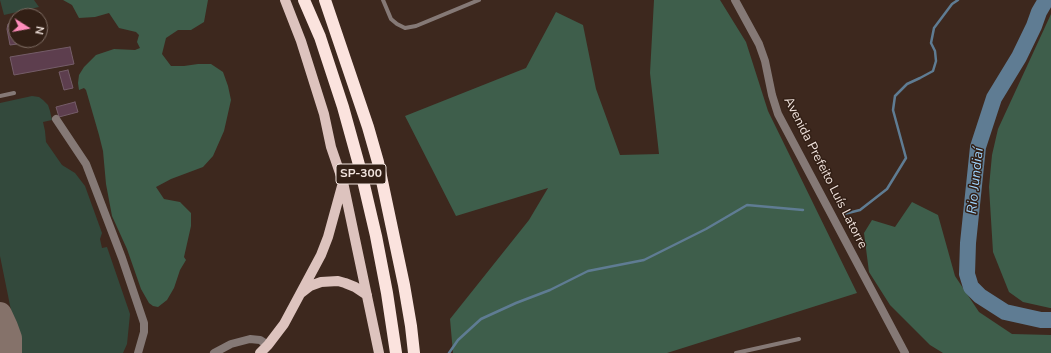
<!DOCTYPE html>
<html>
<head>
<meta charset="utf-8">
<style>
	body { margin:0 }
	#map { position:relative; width:1051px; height:353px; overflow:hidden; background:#3d281e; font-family:"Nunito Sans",sans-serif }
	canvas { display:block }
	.north { position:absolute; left:8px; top:8px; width:40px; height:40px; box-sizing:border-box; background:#321f15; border:1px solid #7f6e65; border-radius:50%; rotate:101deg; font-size:11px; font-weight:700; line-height:16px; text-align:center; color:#f2e4de }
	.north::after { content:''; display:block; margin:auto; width:14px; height:18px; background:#fe8ebc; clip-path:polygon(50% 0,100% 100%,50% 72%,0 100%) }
</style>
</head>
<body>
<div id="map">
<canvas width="1051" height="353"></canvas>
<div class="north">N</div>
</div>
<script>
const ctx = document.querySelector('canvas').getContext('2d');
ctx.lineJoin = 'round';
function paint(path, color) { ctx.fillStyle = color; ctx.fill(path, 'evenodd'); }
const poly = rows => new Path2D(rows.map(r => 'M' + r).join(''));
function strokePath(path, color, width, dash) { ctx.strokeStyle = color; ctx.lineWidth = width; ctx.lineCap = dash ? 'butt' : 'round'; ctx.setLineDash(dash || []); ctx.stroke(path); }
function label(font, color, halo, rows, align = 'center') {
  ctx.font = font + ' "Nunito Sans",sans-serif'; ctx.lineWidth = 3; ctx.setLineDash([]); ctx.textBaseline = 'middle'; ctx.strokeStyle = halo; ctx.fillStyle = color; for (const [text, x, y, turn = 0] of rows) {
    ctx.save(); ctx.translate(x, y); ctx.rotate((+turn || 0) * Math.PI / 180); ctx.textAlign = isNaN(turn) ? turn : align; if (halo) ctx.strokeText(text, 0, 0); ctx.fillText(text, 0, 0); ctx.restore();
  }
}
paint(poly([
	[0,0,34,0,39,7,4,15],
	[32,96,39,97,43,100,48,105,50,111,52,120,43,122,45,131,46,142,62,165,75,173,85,186,102,233,100,239,102,248,107,247,130,314,127,344,123,353,17,353,17,340,0,256,0,103]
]), '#33493c');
paint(poly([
	[63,0,208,0,204,22,191,30,178,30,166,38,162,54,171,66,184,66,198,64,211,64,223,72,228,86,231,100,224,131,213,156,203,167,171,179,156,187,164,199,180,202,191,213,191,226,184,257,186,260,180,270,174,288,167,300,158,307,153,306,149,303,141,289,127,249,112,216,106,184,103,151,99,135,86,90,84,88,79,90,78,83,79,75,84,67,96,55,114,49,135,50,140,48,137,42,139,35,136,32,119,28,109,13,95,17,79,18,72,5],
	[654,0,720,0,746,42,768,111,857,293,667,353,453,353,450,319,529,220,548,188,456,216,405,116,526,68,556,12,583,25,596,89,620,155,659,154,650,73],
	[1051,14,1051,308,1050,308,1023,302,1009,292,993,252,989,187,992,155,998,129],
	[912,202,938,215,955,276,979,312,1012,334,1051,335,1051,353,943,353,930,345,890,305,869,272,864,233,872,220,895,227]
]), '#3e5e4b');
strokePath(poly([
	[844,214,860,210,887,189,906,158,893,110,895,96,907,84,920,78,933,71,936,61,935,51,931,43,934,28,952,4,958,0],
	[449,353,458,340,481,319,516,303,550,290,588,271,644,260,706,229,747,205,803,210]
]), '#5f7c93', 2.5);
strokePath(poly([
	[1046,0,1039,12,1034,26,1019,57,994,98,978,147,968,243,967,274,971,287,980,296,1005,312,1041,320,1051,320]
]), '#5f7c93', 16);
strokePath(poly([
	[0,314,6,327,10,338,10,353]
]), '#85726a', 24);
const building = poly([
	[14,21,16,21,16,40,40,40,40,38,40,41,10,45,7,29,8,24,14,21],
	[70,47,74,64,14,75,10,57,70,47],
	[68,70,73,88,64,90,59,72,68,70],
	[75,102,78,112,59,117,56,107,75,102]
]);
paint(building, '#5d3e4e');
strokePath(building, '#755d69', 1);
strokePath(poly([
	[383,0,391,19,397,24,405,28,416,26,479,0],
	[0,96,14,93],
	[736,353,799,339]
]), '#857976', 4);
strokePath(poly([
	[735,0,759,44,765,61,772,95,778,114,905,353],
	[56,119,86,164,122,258,144,323,144,332,138,353],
	[214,353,231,344,250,339,260,340,268,345]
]), '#857976', 8);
strokePath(poly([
	[285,0,301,41,324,114,331,147,343,182,379,353],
	[301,293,310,286,321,282,338,281,345,283,355,287,367,295],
	[260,353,268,345,284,324,321,255,328,237,342,186]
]), '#ddc3be', 10);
strokePath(poly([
	[304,0,320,37,343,107,361,172,376,236,387,293,396,353],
	[325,0,368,127,378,162,404,285,411,326,414,353]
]), '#fbe3de', 12);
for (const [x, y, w] of [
	[361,174,50]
]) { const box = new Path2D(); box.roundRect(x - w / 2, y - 10, w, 20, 3); ctx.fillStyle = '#321f15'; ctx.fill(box); strokePath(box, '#f2e4de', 1); }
label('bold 12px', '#f2e4de', null, [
	["SP-300",361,174]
]);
label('13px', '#f2e4de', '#321f15', [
	["Avenida Prefeito Luís Latorre",825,173,63]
]);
label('italic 14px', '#9dd1fb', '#321f15', [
	["Rio Jundiaí",976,181,-84]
]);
</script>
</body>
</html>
